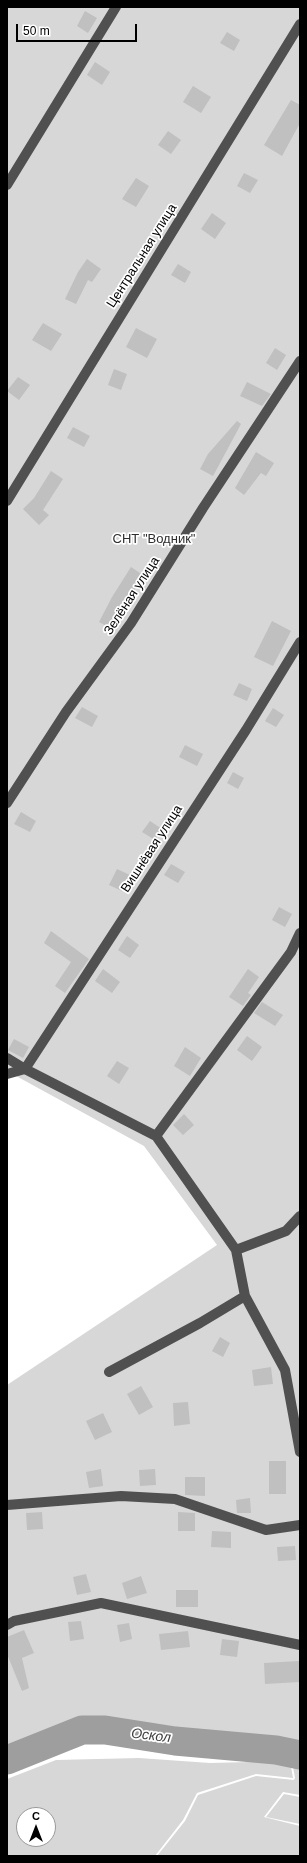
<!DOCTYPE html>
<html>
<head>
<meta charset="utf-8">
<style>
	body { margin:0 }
	#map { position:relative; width:307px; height:1863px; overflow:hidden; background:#fff; font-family:Helvetica,sans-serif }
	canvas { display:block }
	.frame { position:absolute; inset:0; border:8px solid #000; pointer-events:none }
	.north { position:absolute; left:16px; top:1807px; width:40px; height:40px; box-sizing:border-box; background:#fff; border:1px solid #999; border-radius:50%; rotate:0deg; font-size:11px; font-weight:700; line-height:16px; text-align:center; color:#000 }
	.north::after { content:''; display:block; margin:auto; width:14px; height:18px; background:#000; clip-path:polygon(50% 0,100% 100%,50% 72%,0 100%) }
	.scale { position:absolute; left:16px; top:24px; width:121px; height:18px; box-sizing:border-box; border:2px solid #000; border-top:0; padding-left:5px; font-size:12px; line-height:14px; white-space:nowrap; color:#000; -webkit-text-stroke:3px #fff; paint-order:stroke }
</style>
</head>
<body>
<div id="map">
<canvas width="307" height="1863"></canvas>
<div class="frame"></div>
<div class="north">С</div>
<div class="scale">50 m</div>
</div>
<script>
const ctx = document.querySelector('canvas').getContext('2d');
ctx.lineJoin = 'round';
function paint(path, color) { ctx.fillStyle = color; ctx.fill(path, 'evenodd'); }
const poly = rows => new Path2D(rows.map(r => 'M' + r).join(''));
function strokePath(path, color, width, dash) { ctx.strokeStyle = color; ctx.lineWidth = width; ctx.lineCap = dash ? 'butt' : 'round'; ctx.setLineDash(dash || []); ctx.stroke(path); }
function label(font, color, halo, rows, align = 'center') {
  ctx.font = font + ' Helvetica,sans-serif'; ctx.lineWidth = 3.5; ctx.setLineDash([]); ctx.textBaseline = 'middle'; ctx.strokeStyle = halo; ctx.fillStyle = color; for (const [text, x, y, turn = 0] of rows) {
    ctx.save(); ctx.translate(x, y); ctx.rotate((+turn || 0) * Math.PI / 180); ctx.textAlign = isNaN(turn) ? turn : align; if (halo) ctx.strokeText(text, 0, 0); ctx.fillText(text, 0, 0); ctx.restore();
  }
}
paint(poly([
	[7,7,300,7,300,1747,109,1721,80,1721,7,1749,7,1385,217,1245,144,1146,7,1071],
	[139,1758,210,1763,290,1761,293,1778,256,1774,197,1793,183,1820,155,1856,7,1856,7,1779,56,1760],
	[24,1815,48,1815,48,1839,24,1839],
	[292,1761,300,1762,300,1795,283,1792,264,1817,300,1826,300,1856,157,1856,185,1821,198,1795,256,1776,294,1780,295,1778],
	[284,1794,300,1797,300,1824,266,1817]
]), '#d7d7d7');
strokePath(poly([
	[7,1760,82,1730,105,1730,175,1741,276,1750,300,1755]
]), '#9e9e9e', 29);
paint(poly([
	[85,11,97,18,88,33,77,26],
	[227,32,240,40,234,51,220,43],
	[95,62,110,72,102,85,87,75],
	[193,86,211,97,201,113,183,102],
	[291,100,300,105,300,123,282,156,264,145],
	[168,131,181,140,171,154,158,145],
	[244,173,258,180,250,193,237,186],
	[136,178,149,186,136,207,122,199],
	[212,213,226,223,215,239,201,229],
	[87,259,101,269,92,282,88,280,76,304,65,299,78,272],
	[178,264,191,272,185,283,171,275],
	[43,323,62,334,51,351,32,340],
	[136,328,157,339,147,358,126,347],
	[275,348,286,355,277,370,266,363],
	[114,369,127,374,121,390,108,385],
	[18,377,30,385,19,400,7,391],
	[247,382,271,394,262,406,240,396],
	[237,421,241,424,213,476,200,469,208,454],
	[73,427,90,436,84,447,67,438],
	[256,452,274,463,266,476,261,473,244,495,235,488],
	[51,471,63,479,43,510,49,515,39,525,23,509,34,498],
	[131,567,143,575,112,629,99,622,112,597],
	[272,621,291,631,273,666,254,657],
	[239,683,252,689,247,701,233,695],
	[82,707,98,716,92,727,75,718],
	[273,708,284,715,276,727,265,721],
	[185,745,203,754,197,766,179,757],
	[233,772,244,778,238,789,227,783],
	[21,812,36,821,30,832,14,824],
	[150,821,162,829,155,840,142,832],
	[171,864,185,872,178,883,164,875],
	[117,869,130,875,122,891,109,885],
	[279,907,292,914,285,927,272,920],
	[51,931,89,959,65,993,55,986,71,962,44,943],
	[127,936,139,945,130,958,118,950],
	[103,969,120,982,112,993,95,981],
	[248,969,259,977,248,993,251,995,243,1006,229,997],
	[262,1002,283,1015,275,1026,254,1013],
	[247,1036,262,1047,252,1061,237,1050],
	[14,1039,29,1047,23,1058,8,1050],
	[185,1047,201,1058,190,1076,174,1066],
	[117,1061,129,1068,119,1084,107,1076],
	[184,1114,194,1125,183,1135,173,1125],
	[220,1337,230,1343,223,1357,212,1351],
	[271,1367,273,1384,254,1386,252,1370],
	[141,1386,153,1407,139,1415,127,1394],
	[188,1402,190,1424,174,1426,173,1403],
	[103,1413,112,1432,95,1440,86,1421],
	[269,1461,286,1461,286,1494,269,1494],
	[101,1469,103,1486,89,1488,86,1472],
	[155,1469,156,1485,140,1486,139,1470],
	[185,1477,205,1477,205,1496,185,1495],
	[250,1498,251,1513,237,1513,236,1500],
	[42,1512,43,1529,27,1530,26,1513],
	[178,1512,195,1513,195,1531,178,1531],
	[212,1531,231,1532,231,1548,211,1547],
	[295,1546,296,1560,278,1561,277,1547],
	[86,1574,91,1592,77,1595,73,1577],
	[141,1576,147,1593,127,1599,122,1583],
	[176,1590,198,1590,198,1607,176,1607],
	[81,1621,84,1639,70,1641,68,1622],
	[129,1623,132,1639,120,1642,117,1625],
	[24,1630,34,1653,22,1658,29,1688,22,1691,7,1654,7,1637],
	[188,1631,190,1647,161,1650,159,1634],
	[222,1639,239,1641,237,1657,220,1655],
	[299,1661,300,1682,265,1684,264,1663]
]), '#c0c0c0');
strokePath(poly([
	[7,185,116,7],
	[7,501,300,24],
	[7,803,66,712,131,623,203,508,300,361],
	[7,1058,25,1069,246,730,300,642],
	[7,1074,25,1069,156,1136,236,1250,245,1296,285,1370,300,1452],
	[156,1136,291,952,300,933],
	[236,1250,286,1231,300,1216],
	[109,1372,200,1323,245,1296],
	[7,1505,121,1496,175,1499,266,1530,300,1525],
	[7,1625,14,1621,101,1603,300,1645]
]), '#505050', 10);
label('13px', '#000', '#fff', [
	["Центральная улица",142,256,-58],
	["Зелёная улица",132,596,-57],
	["Вишнёвая улица",152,849,-57]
]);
label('13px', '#2e2e2e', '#fff', [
	["СНТ \"Водник\"",154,539]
]);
label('italic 14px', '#3f3f3f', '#fff', [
	["Оскол",151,1736,7]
]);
</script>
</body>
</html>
